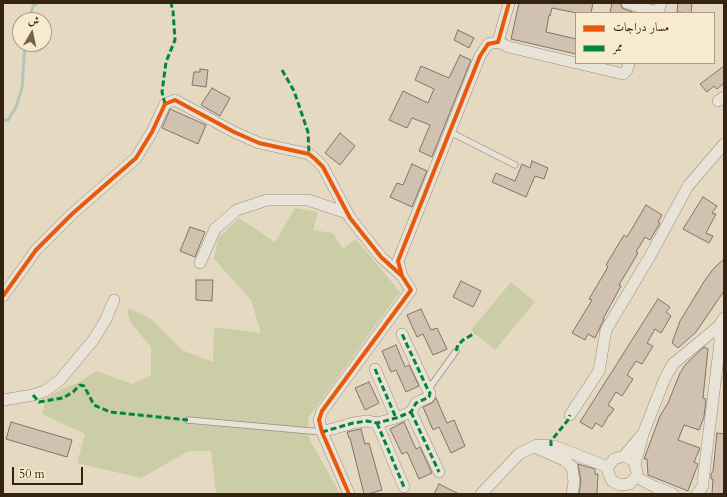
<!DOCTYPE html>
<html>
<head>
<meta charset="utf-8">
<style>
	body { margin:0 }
	#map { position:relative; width:727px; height:497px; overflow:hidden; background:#e5dac1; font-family:Cardo,Amiri,serif }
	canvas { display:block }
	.frame { position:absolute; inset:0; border:4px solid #362211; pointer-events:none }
	.legend { position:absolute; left:575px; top:12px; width:140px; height:52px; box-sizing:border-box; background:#f8ebcd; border:1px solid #aa9b82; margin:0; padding:5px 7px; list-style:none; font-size:12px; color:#362211 }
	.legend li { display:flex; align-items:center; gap:8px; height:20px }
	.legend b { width:20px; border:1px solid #aa9b82 }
	.north { position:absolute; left:12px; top:12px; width:40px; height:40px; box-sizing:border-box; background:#f8ebcd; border:1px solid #aa9b82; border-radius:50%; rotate:9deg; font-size:11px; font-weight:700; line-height:16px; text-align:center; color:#362211 }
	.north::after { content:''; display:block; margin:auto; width:14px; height:18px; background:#73624f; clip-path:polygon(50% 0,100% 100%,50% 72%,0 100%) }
	.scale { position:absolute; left:12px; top:467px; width:71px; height:18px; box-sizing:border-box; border:2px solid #362211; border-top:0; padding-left:5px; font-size:12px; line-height:14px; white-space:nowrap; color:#362211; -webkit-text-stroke:3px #f8ebcd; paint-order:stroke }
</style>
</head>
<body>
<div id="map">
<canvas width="727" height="497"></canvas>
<div class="frame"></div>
<ul class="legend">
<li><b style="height:5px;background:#e8590c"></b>مسار دراجات</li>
<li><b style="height:5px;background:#00873e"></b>ممر</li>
</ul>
<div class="north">ش</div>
<div class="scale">50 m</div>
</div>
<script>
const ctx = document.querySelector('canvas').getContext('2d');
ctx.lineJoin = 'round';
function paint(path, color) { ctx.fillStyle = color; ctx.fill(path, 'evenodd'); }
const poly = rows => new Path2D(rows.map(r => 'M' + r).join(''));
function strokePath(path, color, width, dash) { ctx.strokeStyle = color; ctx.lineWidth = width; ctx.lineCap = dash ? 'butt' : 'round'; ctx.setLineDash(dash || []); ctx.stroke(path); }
paint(poly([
	[295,208,318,212,313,230,333,233,343,249,356,239,400,292,308,418,309,438,340,494,216,494,211,451,189,451,141,478,77,463,85,434,42,414,46,398,62,389,80,382,96,371,133,384,151,375,151,347,130,322,127,308,150,318,182,350,213,362,214,327,261,333,251,300,214,259,218,238,239,218,275,242],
	[511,282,535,302,495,350,471,330]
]), '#cbcda7');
strokePath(poly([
	[29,20,33,6,38,3],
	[3,121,8,120,16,107,22,88,25,44]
]), '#b3c4b9', 3);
const building = poly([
	[519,3,593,3,591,13,577,13,552,8,550,16,549,15,546,32,576,39,576,54,511,39,519,3],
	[612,3,620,3,622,8,635,13,610,13,612,3],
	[678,3,692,3,691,13,677,12,678,3],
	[458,30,474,38,469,48,454,40,458,30],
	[460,55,471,60,432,157,419,151,430,125,412,118,407,128,389,120,403,91,428,103,434,89,415,80,421,66,449,78,460,55],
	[724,66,724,83,717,89,714,86,707,92,700,84,724,66],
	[200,69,208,70,206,87,192,85,194,72,200,72,200,69],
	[212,88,230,98,220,116,201,105,212,88],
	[170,109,206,125,198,144,162,128,170,109],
	[340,133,355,146,340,165,325,153,340,133],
	[532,161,548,168,544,179,535,176,526,197,492,182,496,173,515,181,522,164,530,168,532,161],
	[412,164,427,171,412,207,390,197,397,183,403,185,412,164],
	[703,197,717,206,712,213,716,214,706,233,713,236,709,243,683,229,703,197],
	[646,205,662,215,658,222,660,223,650,240,645,237,636,252,638,253,619,285,621,286,603,319,604,319,595,338,588,334,585,340,572,333,592,300,589,299,608,267,606,265,624,235,627,237,646,205],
	[190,227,205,232,195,257,180,251,190,227],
	[724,259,724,291,696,332,678,348,672,343,680,321,705,280,714,268,724,259],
	[196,280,213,280,212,301,196,300,196,280],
	[461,281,481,291,473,307,453,297,461,281],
	[658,299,670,307,666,312,671,316,661,333,655,329,647,343,653,346,642,364,636,361,627,375,633,379,622,396,616,392,608,405,614,409,610,415,609,415,602,427,596,423,592,429,580,422,658,299],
	[421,309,431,330,437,328,447,349,433,355,423,334,417,337,407,315,421,309],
	[396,345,405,367,409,365,419,386,406,392,396,370,391,372,382,351,396,345],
	[704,347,708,349,703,398,706,399,704,417,699,430,684,425,678,440,700,448,694,462,698,464,688,491,648,475,647,459,644,459,660,416,668,403,680,373,685,365,704,347],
	[369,382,379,403,365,410,355,388,369,382],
	[436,398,447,423,454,420,465,446,451,453,439,427,433,430,423,407,432,403,436,398],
	[11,422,72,440,67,457,6,439,11,422],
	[404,422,416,449,420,447,432,473,419,479,407,452,402,454,390,429,404,422],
	[361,429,365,444,369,443,382,490,368,494,364,494,350,438,349,438,347,432,361,429],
	[717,433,724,434,724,494,712,494,713,479,711,479,711,474,713,471,717,433],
	[578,464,595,469,595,474,598,474,597,494,579,494,581,481,578,464],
	[439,484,459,494,434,494,439,484]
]);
paint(building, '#d1c1b1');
strokePath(building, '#7e7567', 1);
const service = poly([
	[450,132,515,165],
	[428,390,456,351],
	[188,420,322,432]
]);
const minor = poly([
	[627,3,656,12,659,9,661,3],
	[498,42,509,47,576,63],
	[577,63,623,74,627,70,629,63],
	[718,101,724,97],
	[200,263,215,229,237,210,267,200,308,200,347,213],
	[3,296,36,250,72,214,136,158,152,132,165,104,175,100,234,132,259,143,309,154,315,159,323,167,350,218,381,257,402,276],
	[375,369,396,418],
	[3,400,33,395,45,391,60,380,94,339,106,319,114,300],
	[411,412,439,472],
	[570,415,599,371,606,330,649,258,688,186,724,144],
	[377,423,404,487],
	[322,432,353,423,367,421,377,423,396,418,411,412,416,403,429,397,430,393,428,390,402,334],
	[534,447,564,460,572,467,574,482,572,494],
	[624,456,632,460,635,464,637,473,636,477,629,484,620,485,612,481,608,472,608,467,614,459,624,456,641,436],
	[635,464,643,434,665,378,673,364,719,326,724,318],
	[636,477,655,487,673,494],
	[349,494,322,432,319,420,322,411,411,290,402,276,398,261,480,56,488,44,498,42,509,3],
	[481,494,519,454,537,445,554,446,608,467],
	[697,494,703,486,703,481,720,342,719,326]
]);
strokePath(service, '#978e7e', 7);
strokePath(minor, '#978e7e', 12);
strokePath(service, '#e9e3d7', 5.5);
strokePath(minor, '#e9e3d7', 11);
strokePath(poly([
	[282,70,294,91,308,132,309,154],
	[165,104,162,92,166,62,175,40,173,11,171,3],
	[456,351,458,345,463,340,475,333],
	[375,369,396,418],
	[33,395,39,402,63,398,73,392,80,385,84,386,94,405,110,412,188,420],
	[411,412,439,472],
	[377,423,404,487],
	[322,432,353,423,367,421,377,423,396,418,411,412,416,403,429,397,430,393,428,390,402,334],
	[551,446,551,441,568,420,570,415]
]), '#00873e', 3, [6, 3]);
strokePath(poly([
	[3,296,36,250,72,214,136,158,152,132,165,104,175,100,234,132,259,143,309,154,315,159,323,167,350,218,381,257,402,276],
	[349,494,322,432,319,420,322,411,411,290,402,276,398,261,480,56,488,44,498,42,509,3]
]), '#e8590c', 4);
</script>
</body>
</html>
